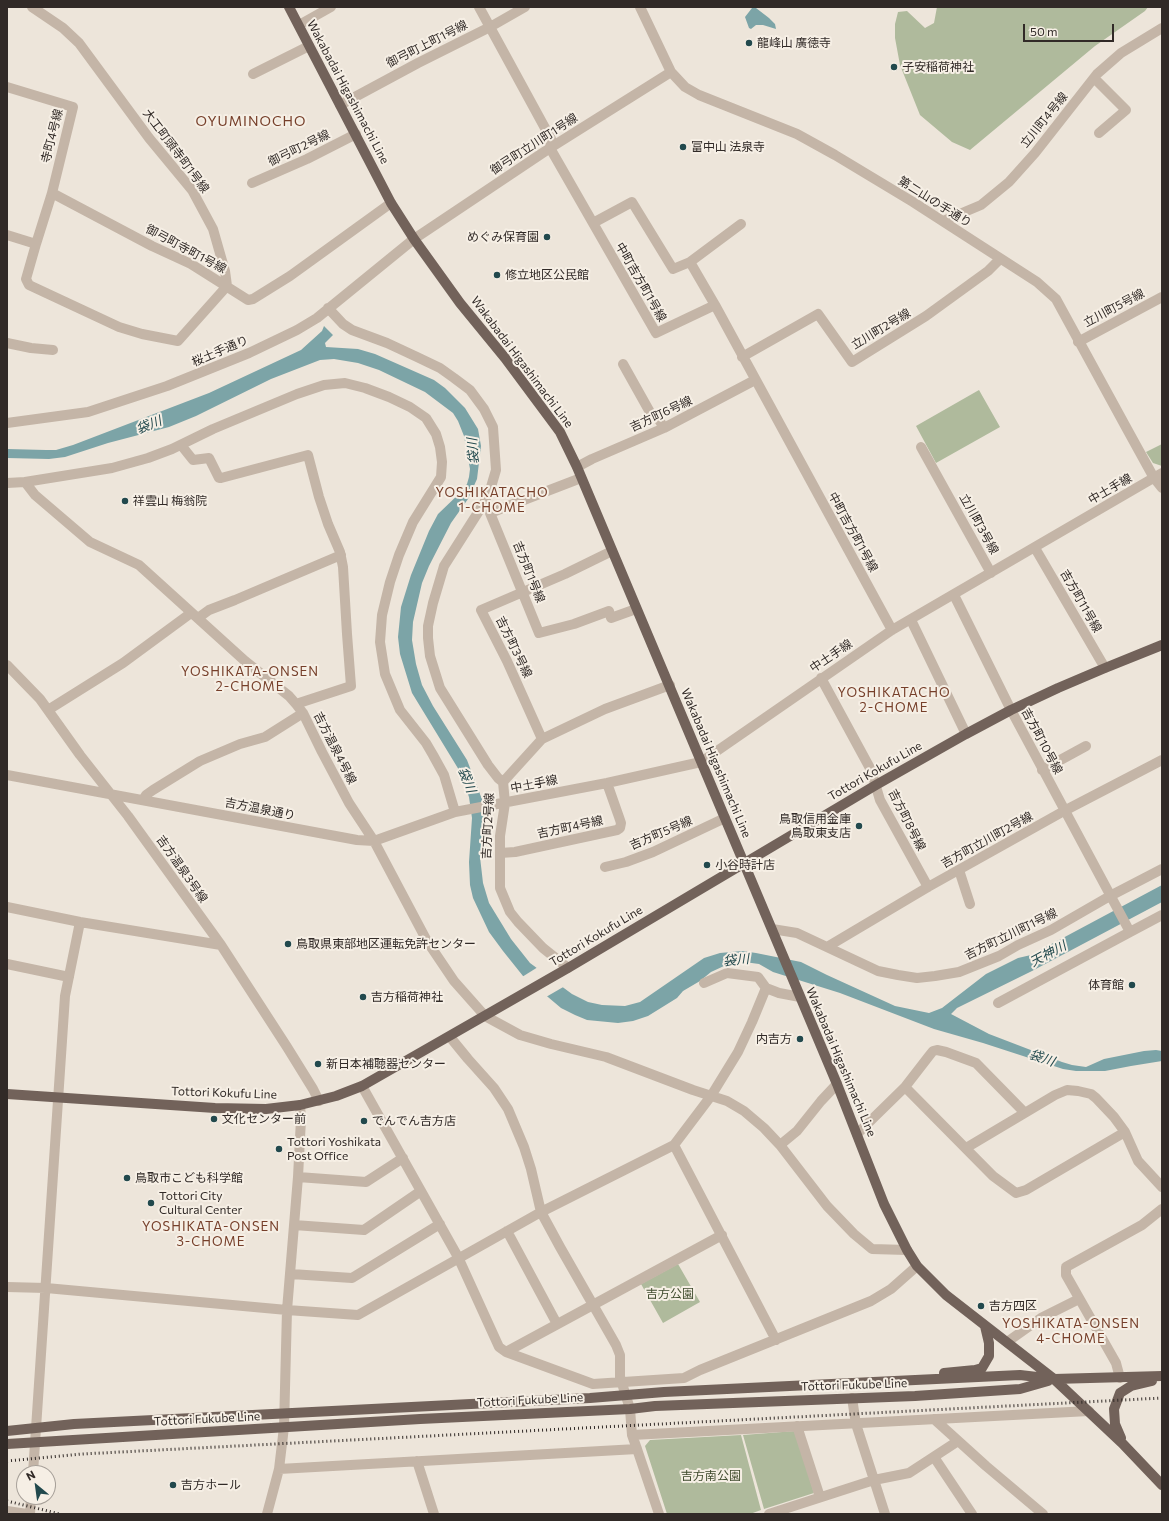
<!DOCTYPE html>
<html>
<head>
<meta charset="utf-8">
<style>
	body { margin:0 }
	#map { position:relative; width:1169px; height:1521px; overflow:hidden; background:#ede5da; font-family:Commissioner,sans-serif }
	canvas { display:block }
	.frame { position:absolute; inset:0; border:8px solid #312a27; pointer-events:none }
	.north { position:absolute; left:16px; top:1465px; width:40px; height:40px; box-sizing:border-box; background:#f6efe5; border:1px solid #a7a099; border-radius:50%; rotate:331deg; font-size:11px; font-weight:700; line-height:16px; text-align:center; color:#312a27 }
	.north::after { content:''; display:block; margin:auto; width:14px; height:18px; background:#22494d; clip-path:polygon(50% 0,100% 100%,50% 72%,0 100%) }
	.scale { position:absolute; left:1023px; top:24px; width:91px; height:18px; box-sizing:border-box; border:2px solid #312a27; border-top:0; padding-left:5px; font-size:12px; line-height:14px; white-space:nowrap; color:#312a27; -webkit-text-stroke:3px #f6efe5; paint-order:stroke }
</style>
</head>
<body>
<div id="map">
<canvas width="1169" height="1521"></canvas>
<div class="frame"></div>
<div class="north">N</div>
<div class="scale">50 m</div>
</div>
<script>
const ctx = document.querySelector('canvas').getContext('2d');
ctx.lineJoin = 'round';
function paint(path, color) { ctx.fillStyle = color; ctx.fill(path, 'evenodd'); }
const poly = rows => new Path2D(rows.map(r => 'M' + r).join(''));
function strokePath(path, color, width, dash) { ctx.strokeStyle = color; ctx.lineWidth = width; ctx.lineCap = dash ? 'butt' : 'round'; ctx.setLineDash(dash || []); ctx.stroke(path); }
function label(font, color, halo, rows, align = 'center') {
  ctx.font = font + ' Commissioner,"Noto Sans JP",sans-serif'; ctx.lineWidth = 4; ctx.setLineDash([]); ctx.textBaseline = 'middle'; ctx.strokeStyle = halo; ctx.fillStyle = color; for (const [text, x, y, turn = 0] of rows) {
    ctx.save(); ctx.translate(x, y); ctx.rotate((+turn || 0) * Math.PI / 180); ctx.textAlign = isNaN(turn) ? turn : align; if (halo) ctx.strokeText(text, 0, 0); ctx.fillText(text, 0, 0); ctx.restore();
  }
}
paint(poly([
	[937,7,1148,7,1145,11,1095,46,970,150,952,142,920,115,900,65,895,38,895,24,898,12,907,11,925,28,934,23],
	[979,390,1000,427,936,463,916,426],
	[1162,444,1162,466,1153,463,1146,452],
	[678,1264,700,1302,663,1323,641,1284],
	[795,1431,814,1493,764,1509,743,1435],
	[741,1435,761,1510,750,1514,667,1514,645,1446,650,1440]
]), '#afba9c');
paint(poly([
	[752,8,756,8,769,18,775,24,776,29,763,25,756,25,751,29,749,28,745,17],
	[324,326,333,335,325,343,326,347,358,349,375,354,434,380,445,388,465,408,478,429,481,446,477,479,468,499,451,523,429,566,422,583,413,622,412,640,416,664,422,685,433,706,467,760,483,802,485,822,480,857,483,883,489,903,511,939,530,963,572,994,588,1002,602,1005,625,1006,640,1002,704,958,720,953,742,951,756,953,801,962,827,975,895,1006,929,1013,942,1008,986,974,1018,958,1031,955,1162,885,1162,902,1032,971,957,1008,951,1014,989,1034,1062,1062,1072,1065,1086,1067,1104,1059,1144,1051,1156,1050,1162,1051,1162,1061,1131,1066,1105,1071,1076,1071,1063,1069,983,1043,934,1029,840,993,773,972,759,964,737,961,724,966,711,972,700,981,683,991,677,998,648,1016,633,1021,618,1023,587,1020,575,1015,561,1008,523,976,503,951,489,932,473,898,470,885,469,862,472,818,469,797,459,770,412,693,400,654,398,637,401,607,411,575,429,531,438,514,462,491,467,484,469,477,470,469,464,436,458,421,453,413,425,392,379,370,358,363,334,359,320,360,271,379,196,416,169,427,108,443,65,457,49,459,7,458,7,449,46,450,56,450,73,445,209,393,301,350,322,331]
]), '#7ca4a7');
paint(poly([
	[538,967,565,986,546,997,522,977]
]), '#ede5da');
strokePath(poly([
	[32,7,63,28,79,43,149,138,192,190,213,229,225,271,227,286,178,341,142,334,119,327,29,285,26,279,36,244],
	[479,7,551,139,550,148,656,333,715,305,892,630],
	[640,7,671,72,685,87,699,95,797,134,835,155,913,202,1037,282,1056,299,1127,429,1154,478,1162,488],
	[299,25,331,7],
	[253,74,309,46],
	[1094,78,1126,110,1099,133],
	[7,87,73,107,52,193],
	[340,105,418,63,490,27,525,7],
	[252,183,307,159,356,134],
	[943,221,981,205,1009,182,1035,153,1097,74,1121,53,1162,28],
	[593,223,632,202,673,269,690,262,715,305],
	[7,235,36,244,52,193,152,246,191,264,248,300,253,299,290,276,391,203],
	[690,262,741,224],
	[328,308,343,324,352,330,387,343,417,357,440,368,454,378,470,390,484,409,493,427,496,470,491,487,484,503,444,566,433,603,428,626,428,638,430,656,440,688,488,765,498,778,503,782],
	[1078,342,1162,297],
	[7,343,31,348,53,350],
	[742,357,818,314,852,362,926,316,988,271,1000,259],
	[623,364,651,414,656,415,664,428],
	[7,423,88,412,167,386,249,353,297,330,317,318,414,239,550,148,671,72],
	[181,445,193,460,209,458,219,478,221,478,308,455,319,497,328,524,340,552,343,567,347,634,351,686,296,704],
	[921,447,991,573],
	[577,467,592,459,664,428,755,380],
	[581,478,490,513,539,633,574,624,609,611,611,618,636,609],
	[25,482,112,468,148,458,172,449,213,429,297,394,324,385,345,383,365,388,389,397,410,407,426,418,436,434,440,447,442,462,441,477,413,522,399,555,390,582,382,615,380,642,385,674,400,710,426,743,433,755,444,775,455,812],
	[7,483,25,482,35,495,90,542,139,565,245,661,289,696,296,704,303,713,322,752,349,803,374,841,427,941,454,981,485,1016,520,1035,551,1044,606,1057,693,1090,727,1101,744,1111,764,1128,780,1145,827,1206,854,1234,872,1249,907,1250],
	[1035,548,1105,668],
	[954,595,1011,710,1130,932,1162,915],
	[198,618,209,610,235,600,341,555],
	[911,620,966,734],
	[7,665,40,699,80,755,128,816,221,945,287,1047,313,1089,319,1101],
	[821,678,871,770,880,800,928,887],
	[48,710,123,663,191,613],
	[542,739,507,661,481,610,565,574,612,551],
	[1042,770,1086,746],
	[7,775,357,840,374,841,455,812,607,783,701,762,892,630,1162,473],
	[143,800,146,795,153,790,200,761,240,744,265,737,303,713],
	[500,853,515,852,617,830,620,828,621,823,619,817,607,783],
	[605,867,626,862,653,852,725,818],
	[959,870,970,904],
	[7,907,80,922,221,945],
	[772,929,797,933,878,971,898,975,917,978,935,976,959,972,999,956,1018,945,1051,930,1110,896,1162,869],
	[827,947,928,887,1064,811,1162,760],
	[7,964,69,977],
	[568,968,543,948,518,922,510,912,500,888,500,836,505,803,503,782,542,739,605,709,670,685],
	[704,983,727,973,758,977,766,988],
	[998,1003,1130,932],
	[450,1037,468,1059,494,1088,508,1109,524,1147,531,1169,541,1212,560,1247,616,1345,620,1355,620,1377,630,1409,632,1435,637,1449],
	[362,1086,458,1257,499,1347,506,1352,593,1384,684,1378,700,1370,871,1301,891,1289,917,1266],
	[905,1087,993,1176,1016,1193,1026,1190,1125,1132],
	[857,1134,905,1087,929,1056,933,1051,937,1050,946,1052,976,1063,1025,1113],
	[674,1145,776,1340],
	[780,1145,797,1131,821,1101,837,1084],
	[966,1148,1055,1095,1067,1090,1078,1091,1091,1094,1096,1098,1114,1117,1125,1132,1138,1161,1162,1187],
	[298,1177,366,1182,403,1158],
	[294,1225,364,1230,421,1191],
	[507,1231,557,1324],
	[291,1274,352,1278,440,1224],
	[7,1287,46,1288,287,1310,358,1315,541,1212,674,1145,711,1096,738,1052,752,1022,766,988,779,993,800,997],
	[1007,1342,1041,1318,1079,1299],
	[506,1352,722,1235],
	[1120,1378,1116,1363,1066,1275,1066,1267,1142,1225,1162,1209],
	[852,1398,856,1424,885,1514],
	[934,1419,986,1466,1043,1514],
	[797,1426,820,1497],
	[632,1435,1089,1411],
	[934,1457,972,1514],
	[417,1461,434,1514],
	[279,1469,637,1449,659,1514],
	[33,1473,65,996,80,922],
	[7,1511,27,1514],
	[30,1514,31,1497],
	[267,1514,279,1469,284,1427,287,1310,298,1177,301,1119,300,1105],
	[769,1514,874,1480,909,1473,958,1441]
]), '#c4b5a7', 10);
strokePath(poly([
	[289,7,391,203,414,239,460,303,505,358,560,432,577,467,837,1084,884,1204,907,1250,917,1266,946,1295,1054,1379,1122,1443,1162,1485],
	[7,1094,215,1108,266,1109,300,1105,336,1096,362,1086,568,968,876,785,966,734,1011,710,1058,688,1105,668,1162,645],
	[944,1373,975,1370,982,1368,989,1356,989,1343,985,1326],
	[7,1431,74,1424,590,1398,664,1392,1020,1375,1054,1379,1162,1376],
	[1121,1438,1115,1424,1114,1409,1120,1393,1131,1386,1152,1381],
	[7,1444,420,1419,630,1409,655,1406,915,1396,1020,1389,1048,1381]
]), '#72625a', 10);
strokePath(poly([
	[7,1461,82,1454,1162,1398],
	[7,1501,60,1514]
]), '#312a27', 3, [1, 3]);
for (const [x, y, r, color] of [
	[749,43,4,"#22494d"],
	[894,67,4,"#22494d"],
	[683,147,4,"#22494d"],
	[547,237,4,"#22494d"],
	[497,275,4,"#22494d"],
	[125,501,4,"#22494d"],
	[859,826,4,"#22494d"],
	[707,865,4,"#22494d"],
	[288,944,4,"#22494d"],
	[1132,985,4,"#22494d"],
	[363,997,4,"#22494d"],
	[800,1039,4,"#22494d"],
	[318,1064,4,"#22494d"],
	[214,1119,4,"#22494d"],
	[364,1121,4,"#22494d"],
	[279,1149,4,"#22494d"],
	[127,1178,4,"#22494d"],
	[151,1203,4,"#22494d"],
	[981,1306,4,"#22494d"],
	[173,1485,4,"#22494d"]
]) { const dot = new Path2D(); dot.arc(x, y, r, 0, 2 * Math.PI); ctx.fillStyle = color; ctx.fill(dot); strokePath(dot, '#f6efe5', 1.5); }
label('12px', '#312a27', '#f6efe5', [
	["龍峰山 廣徳寺",757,43],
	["子安稲荷神社",902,67],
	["富中山 法泉寺",691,147],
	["めぐみ保育園",539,237,"right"],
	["修立地区公民館",505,275],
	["祥雲山 梅翁院",133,501],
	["鳥取信用金庫",851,819,"right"],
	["鳥取東支店",851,833,"right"],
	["小谷時計店",715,865],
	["鳥取県東部地区運転免許センター",296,944],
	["体育館",1124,985,"right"],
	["吉方稲荷神社",371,997],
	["内吉方",792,1039,"right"],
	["新日本補聴器センター",326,1064],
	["文化センター前",222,1119],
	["でんでん吉方店",372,1121],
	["Tottori Yoshikata",287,1142],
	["Post Office",287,1156],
	["鳥取市こども科学館",135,1178],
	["Tottori City",159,1196],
	["Cultural Center",159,1210],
	["吉方四区",989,1306],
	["吉方ホール",181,1485]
], 'left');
label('12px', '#312a27', '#f6efe5', [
	["御弓町上町1号線",427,44,-27],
	["Wakabadai Higashimachi Line",348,92,62],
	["立川町4号線",1044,120,-51],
	["寺町4号線",52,136,-76],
	["御弓町立川町1号線",534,144,-33],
	["御弓町2号線",299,148,-26],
	["大工町頭寺町1号線",176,151,53],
	["第二山の手通り",935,202,32],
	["御弓町寺町1号線",186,249,28],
	["中町吉方町1号線",641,282,60],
	["立川町5号線",1114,308,-28],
	["立川町2号線",881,329,-31],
	["桜土手通り",220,351,-23],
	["Wakabadai Higashimachi Line",522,362,53],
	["吉方町6号線",661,414,-25],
	["中土手線",1110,489,-30],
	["立川町3号線",979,524,61],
	["中町吉方町1号線",853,532,61],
	["吉方町1号線",529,572,68],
	["吉方町11号線",1081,601,60],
	["吉方町3号線",514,647,64],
	["中土手線",831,656,-34],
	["吉方町10号線",1042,741,62],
	["吉方温泉4号線",335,748,63],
	["Wakabadai Higashimachi Line",716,763,67],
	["Tottori Kokufu Line",875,771,-30],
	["中土手線",534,784,-11],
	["吉方温泉通り",260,809,11],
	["吉方町8号線",907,820,63],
	["吉方町2号線",488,826,-87],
	["吉方町4号線",570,827,-12],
	["吉方町5号線",661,833,-23],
	["吉方町立川町2号線",987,840,-29],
	["吉方温泉3号線",182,869,55],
	["吉方町立川町1号線",1011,934,-26],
	["Tottori Kokufu Line",596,936,-31],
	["Wakabadai Higashimachi Line",841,1062,67],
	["Tottori Kokufu Line",224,1093,2],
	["Tottori Fukube Line",854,1385,-2],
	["Tottori Fukube Line",530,1400,-3],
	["Tottori Fukube Line",207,1419,-3]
]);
label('12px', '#404c2e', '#f6efe5', [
	["吉方公園",670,1294],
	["吉方南公園",711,1476]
]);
label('italic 13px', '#22494d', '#f6efe5', [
	["袋川",149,425,-22],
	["袋川",473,451,-94],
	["袋川",467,780,69],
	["天神川",1048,954,-28],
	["袋川",736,960,-5],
	["袋川",1042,1058,19]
]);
ctx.letterSpacing = '1px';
label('13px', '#763f2a', '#f6efe5', [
	["YOSHIKATACHO",492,493],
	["1-CHOME",492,508],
	["YOSHIKATA-ONSEN",250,672],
	["2-CHOME",250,687],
	["YOSHIKATACHO",894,693],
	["2-CHOME",894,708],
	["YOSHIKATA-ONSEN",211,1227],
	["3-CHOME",211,1242],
	["YOSHIKATA-ONSEN",1071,1324],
	["4-CHOME",1071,1339]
]);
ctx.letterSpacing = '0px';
ctx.letterSpacing = '1px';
label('14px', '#763f2a', '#f6efe5', [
	["OYUMINOCHO",251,121]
]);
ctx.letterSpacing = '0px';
</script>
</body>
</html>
